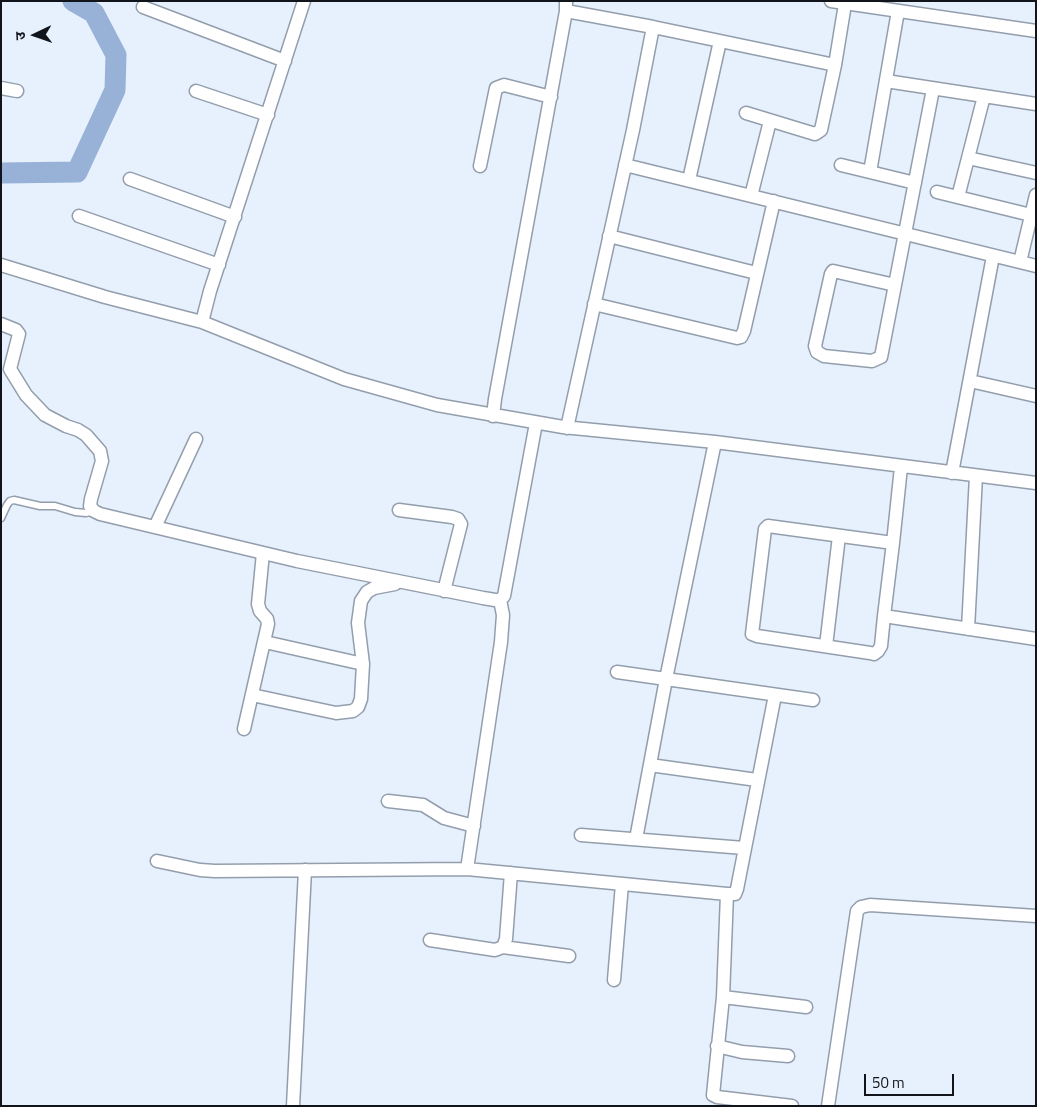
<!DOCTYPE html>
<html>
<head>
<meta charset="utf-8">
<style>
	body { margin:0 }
	#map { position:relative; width:1037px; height:1107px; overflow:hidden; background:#e7f0fd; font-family:"Titillium Web","Noto Sans Devanagari",sans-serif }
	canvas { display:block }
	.frame { position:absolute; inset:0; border:2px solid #11141a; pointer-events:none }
	.north { position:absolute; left:10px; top:10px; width:50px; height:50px; -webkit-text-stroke:4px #e7f0fd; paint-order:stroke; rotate:267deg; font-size:14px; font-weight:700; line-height:20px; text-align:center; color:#11141a }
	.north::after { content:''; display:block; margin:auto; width:18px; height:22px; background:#11141a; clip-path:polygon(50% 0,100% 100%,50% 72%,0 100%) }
	.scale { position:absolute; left:864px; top:1074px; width:90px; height:22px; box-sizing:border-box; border:2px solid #11141a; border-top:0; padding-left:6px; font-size:15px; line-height:18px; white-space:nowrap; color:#11141a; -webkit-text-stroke:4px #e7f0fd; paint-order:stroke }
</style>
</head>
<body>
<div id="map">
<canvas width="1037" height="1107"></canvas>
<div class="frame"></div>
<div class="north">उ</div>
<div class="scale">50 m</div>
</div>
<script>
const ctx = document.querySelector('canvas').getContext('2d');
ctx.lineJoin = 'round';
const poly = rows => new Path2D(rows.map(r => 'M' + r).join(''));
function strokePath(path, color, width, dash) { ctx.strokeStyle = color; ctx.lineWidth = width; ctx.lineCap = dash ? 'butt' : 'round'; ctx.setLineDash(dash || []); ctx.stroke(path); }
strokePath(poly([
	[1,173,77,172,115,90,116,55,94,13,73,1]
]), '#97b1d7', 21);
const service = poly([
	[1,518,7,505,10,501,14,500,40,506,55,506,75,512,86,513,94,511]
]);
const minor = poly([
	[831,1,1036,31],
	[143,7,285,61],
	[566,11,653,27,835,65],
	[886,81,1036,104],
	[1,88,17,91],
	[196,91,268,115],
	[746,113,815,134,821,130,835,65,845,4],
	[968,158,1036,173],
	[625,165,1036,266],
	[841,165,915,183],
	[480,166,496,88,504,85,551,97],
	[870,172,898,11],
	[130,179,235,217],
	[689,180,720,41],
	[937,192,1031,215],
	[751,196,770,121],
	[958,197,984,96],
	[79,216,219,265],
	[609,236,756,273],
	[1020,262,1036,195],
	[1,265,105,297,202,322,344,379,437,405,563,427,715,442,1036,483],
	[895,285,833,271,831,274,815,346,817,352,824,356,872,361,881,357,933,89],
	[594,304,737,338,741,337,744,331,774,201],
	[202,322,210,291,304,1],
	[1,324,16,330,19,334,10,369,26,395,45,415,66,426,78,430,86,435,100,451,102,461,91,499,90,506,94,511,100,514,297,561,483,598,495,600,500,600,504,596,536,423],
	[970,381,1036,396],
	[493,416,495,399,566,11,566,1],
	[567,428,633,130,653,27],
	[952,473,993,256],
	[399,510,452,517,458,519,461,524,444,591],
	[155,527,196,439],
	[893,543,768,526,765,529,752,634,757,636,870,653,874,654,878,651,881,646,884,616,893,543,901,467],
	[884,616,1036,639],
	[968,629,976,476],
	[265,642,363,664],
	[826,646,839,536],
	[617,672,813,700],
	[252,695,336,713,353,711,358,707,361,699,363,664,358,623,361,601,367,592,374,588,395,584],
	[244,729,268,624,267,619,260,611,258,604,263,553],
	[650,765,757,780],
	[388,801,423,805,444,818,474,826],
	[581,835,744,848],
	[636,839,666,679,715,442],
	[157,861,200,870,215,871,467,869,727,894,735,894,737,889,775,695],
	[467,869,501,642,503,615,500,600],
	[727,894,723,997,713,1095,717,1097,792,1106],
	[430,940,495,950,503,947,506,939,511,873],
	[503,947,569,956],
	[614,980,622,884],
	[723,997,806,1007],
	[717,1046,742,1052,788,1056],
	[293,1106,305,870],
	[828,1106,857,911,861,907,870,905,1036,916]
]);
strokePath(service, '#939ead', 9);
strokePath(minor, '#939ead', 15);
strokePath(service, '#fff', 6);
strokePath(minor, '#fff', 12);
</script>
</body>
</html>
